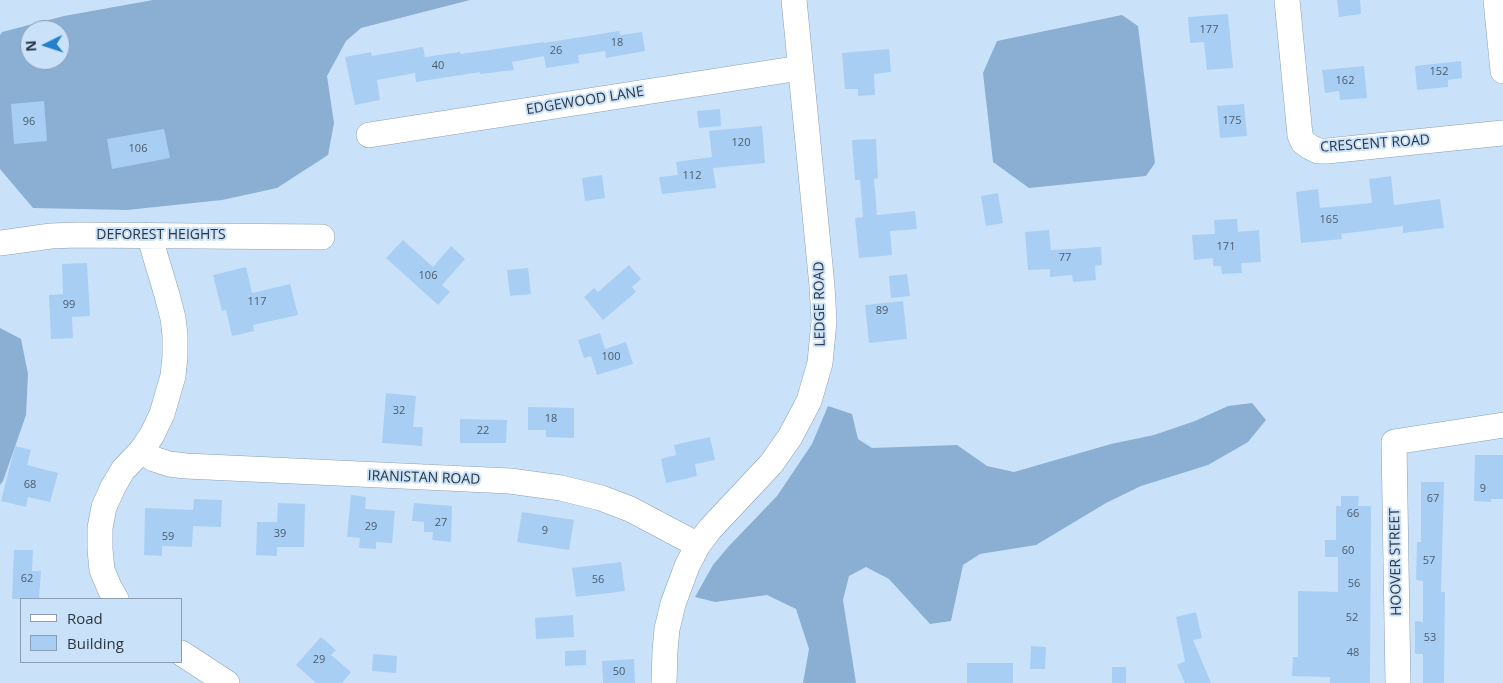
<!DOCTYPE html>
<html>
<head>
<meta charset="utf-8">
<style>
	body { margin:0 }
	#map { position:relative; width:1503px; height:683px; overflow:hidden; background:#cae2f9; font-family:"Open Sans",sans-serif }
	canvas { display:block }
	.legend { position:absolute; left:20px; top:598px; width:162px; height:65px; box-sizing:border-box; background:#cae2f9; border:1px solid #8b9daf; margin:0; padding:6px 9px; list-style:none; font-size:15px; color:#2c363f }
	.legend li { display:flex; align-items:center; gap:10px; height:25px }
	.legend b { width:25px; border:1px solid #8b9daf }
	.north { position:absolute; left:20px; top:20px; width:50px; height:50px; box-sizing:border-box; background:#cae2f9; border:1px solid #8b9daf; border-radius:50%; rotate:266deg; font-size:14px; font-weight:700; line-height:20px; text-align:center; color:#2c363f }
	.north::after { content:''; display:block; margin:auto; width:18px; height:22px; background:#2181cd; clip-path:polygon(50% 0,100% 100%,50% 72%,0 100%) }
</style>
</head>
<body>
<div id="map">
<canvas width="1503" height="683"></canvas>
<ul class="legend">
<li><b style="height:6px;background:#fff"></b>Road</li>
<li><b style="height:14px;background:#a8cef3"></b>Building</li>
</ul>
<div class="north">N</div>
</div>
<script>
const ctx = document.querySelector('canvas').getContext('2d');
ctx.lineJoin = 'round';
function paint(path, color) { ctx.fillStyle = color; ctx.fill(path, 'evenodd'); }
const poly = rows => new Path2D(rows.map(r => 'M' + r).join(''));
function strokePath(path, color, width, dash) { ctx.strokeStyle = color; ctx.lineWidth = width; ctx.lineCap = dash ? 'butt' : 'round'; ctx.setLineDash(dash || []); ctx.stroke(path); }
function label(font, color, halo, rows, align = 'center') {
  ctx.font = font + ' "Open Sans",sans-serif'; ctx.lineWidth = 4; ctx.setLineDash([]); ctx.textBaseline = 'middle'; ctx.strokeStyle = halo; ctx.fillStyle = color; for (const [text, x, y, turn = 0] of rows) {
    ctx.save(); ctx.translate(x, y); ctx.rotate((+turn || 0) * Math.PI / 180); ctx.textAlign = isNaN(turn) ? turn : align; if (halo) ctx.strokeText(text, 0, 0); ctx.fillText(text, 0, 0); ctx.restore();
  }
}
paint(poly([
	[153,0,470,0,361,28,346,41,327,76,334,123,328,155,277,188,222,200,127,210,33,208,0,169,0,35,2,32,64,16],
	[30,30,60,30,60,60,30,60],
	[1122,15,1138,26,1155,163,1146,176,1029,188,993,162,983,73,997,41],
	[0,328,21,339,28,374,26,415,3,481,0,485],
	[1252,403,1266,420,1248,442,1208,465,1141,486,1106,503,1036,545,980,554,963,565,951,621,930,624,889,579,866,567,849,576,843,600,856,683,803,683,809,649,796,609,767,595,715,602,695,597,713,565,729,546,777,496,812,444,828,406,852,414,858,439,872,448,957,445,987,466,1014,472,1111,444,1154,435,1195,421,1228,406]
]), '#8aafd2');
paint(poly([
	[1337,0,1360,0,1361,14,1339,17],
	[1228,14,1233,68,1207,70,1204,42,1190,43,1188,17],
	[619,31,620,35,642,32,645,51,606,58,605,51,578,55,579,63,546,68,544,56,512,62,514,70,480,74,480,72,416,82,415,73,377,80,380,100,355,105,345,57,371,52,372,56,423,47,425,57,460,52,461,54,544,42,544,43],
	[889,49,891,72,874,74,875,95,858,96,858,89,845,89,842,53],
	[1461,61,1462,78,1448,80,1448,87,1417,90,1415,66],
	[1364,66,1367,98,1340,100,1339,91,1325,93,1322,70],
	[44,101,47,141,14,144,11,104],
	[1244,104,1247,136,1220,138,1217,106],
	[720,109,721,126,699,128,697,111],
	[762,126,765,163,713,168,716,188,662,194,659,177,678,175,676,162,712,157,709,131],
	[164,129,170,158,112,169,107,139],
	[876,139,878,178,874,179,877,215,915,211,917,229,890,231,892,255,859,258,855,218,863,217,860,180,855,180,852,140],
	[602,175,605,198,585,201,582,178],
	[1391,176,1394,205,1440,199,1444,228,1403,233,1403,226,1341,234,1342,239,1301,243,1296,192,1318,189,1320,208,1372,203,1369,179],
	[998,193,1003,223,986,226,981,196],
	[1237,219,1238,232,1259,230,1261,262,1241,263,1242,273,1222,274,1221,266,1213,266,1213,258,1194,260,1192,235,1215,234,1214,220],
	[1049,230,1051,250,1101,247,1102,265,1095,266,1096,280,1073,282,1072,275,1050,277,1050,269,1028,270,1025,232],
	[403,240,433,267,451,246,465,259,442,285,450,292,438,305,386,258],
	[87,263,90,316,72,317,73,338,51,339,49,295,63,294,62,264],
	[629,265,641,279,632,287,636,292,603,320,584,297,594,288,598,292],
	[246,267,252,293,290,284,298,315,253,325,254,331,232,336,226,310,222,311,213,275],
	[528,268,531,294,510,296,507,270],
	[907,274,910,296,891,298,889,276],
	[903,301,907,339,869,343,865,305],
	[600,333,605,349,626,342,633,364,597,375,591,356,584,358,578,340],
	[386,393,416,396,413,427,423,427,422,446,382,443],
	[528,407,574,408,574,438,546,437,546,430,528,430],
	[460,419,507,420,506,443,460,443],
	[710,437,715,460,695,464,697,476,666,483,661,459,676,455,674,445],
	[15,446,31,450,27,465,58,473,50,502,28,497,26,507,1,501],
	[1475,455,1503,455,1503,499,1491,499,1491,502,1474,501],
	[1421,482,1444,482,1441,592,1445,592,1444,683,1423,683,1423,654,1415,654,1415,621,1423,622,1423,581,1416,580,1417,542,1421,542],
	[351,495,366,497,365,509,395,511,392,543,376,542,376,549,359,548,360,538,347,537],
	[1341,496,1359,496,1358,506,1371,506,1370,683,1330,683,1330,677,1292,676,1293,657,1298,657,1298,591,1338,592,1338,557,1325,557,1325,540,1336,540,1336,506,1341,506],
	[194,499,222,500,221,527,193,526,192,547,162,546,162,556,144,555,145,508,193,510],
	[278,503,305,504,304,547,277,547,277,556,256,555,257,522,277,522],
	[414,503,452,506,451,542,432,540,433,532,424,532,424,522,412,521],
	[522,512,574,520,569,550,517,542],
	[14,550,33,550,32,571,41,571,39,599,12,599],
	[621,562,625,591,576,597,572,568],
	[1196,612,1202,638,1193,640,1211,683,1185,683,1177,665,1185,661,1176,617],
	[573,615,574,637,536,639,535,618],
	[321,637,336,650,331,655,351,672,342,683,316,683,296,665],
	[1031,646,1046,647,1045,669,1030,669],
	[586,650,586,665,565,666,565,651],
	[373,654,397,656,396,673,372,671],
	[634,659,635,683,603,683,602,661],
	[967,663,1013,663,1013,683,967,683],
	[1112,667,1126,667,1126,683,1112,683]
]), '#a8cef3');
const minor = poly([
	[1287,0,1300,135,1303,142,1310,147,1318,151,1327,151,1503,133],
	[1496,0,1503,71],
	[369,135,800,68],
	[0,243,51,236,77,235,322,237],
	[141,451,154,459,169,464,186,466,510,481,561,488,601,498,630,509,698,545],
	[116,599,110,589,102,570,100,549,100,528,104,507,113,487,123,470,141,451,152,435,162,414,173,376,175,356,175,335,173,318,167,295,149,235],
	[181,653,227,683],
	[664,683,665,651,667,629,673,604,687,566,698,545,710,529,771,464,790,437,809,401,820,363,824,321,822,286,794,0],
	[1398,683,1394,442,1503,425]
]);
strokePath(minor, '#89a0b6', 26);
strokePath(minor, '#fff', 25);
label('11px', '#4b5c6c', null, [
	["177",1209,30],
	["18",617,43],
	["26",556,51],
	["40",438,66],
	["152",1439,72],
	["162",1345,81],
	["175",1232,121],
	["96",29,122],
	["120",741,143],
	["106",138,149],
	["112",692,176],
	["165",1329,220],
	["171",1226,247],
	["77",1065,258],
	["106",428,276],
	["117",257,302],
	["99",69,305],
	["89",882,311],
	["100",611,357],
	["32",399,411],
	["18",551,419],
	["22",483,431],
	["68",30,485],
	["9",1483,489],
	["67",1433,499],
	["66",1353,514],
	["27",441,523],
	["29",371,527],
	["9",545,531],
	["39",280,534],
	["59",168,537],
	["60",1348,551],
	["57",1429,561],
	["62",27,579],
	["56",598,580],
	["56",1354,584],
	["52",1352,618],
	["53",1430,638],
	["48",1353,653],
	["29",319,660],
	["50",619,672]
]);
label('14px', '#2c363f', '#cae2f9', [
	["EDGEWOOD LANE",585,101,-9],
	["CRESCENT ROAD",1375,144,-4],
	["DEFOREST HEIGHTS",161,235],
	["LEDGE ROAD",820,304,-91],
	["IRANISTAN ROAD",424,478,2],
	["HOOVER STREET",1396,562,-91]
]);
</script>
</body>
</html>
